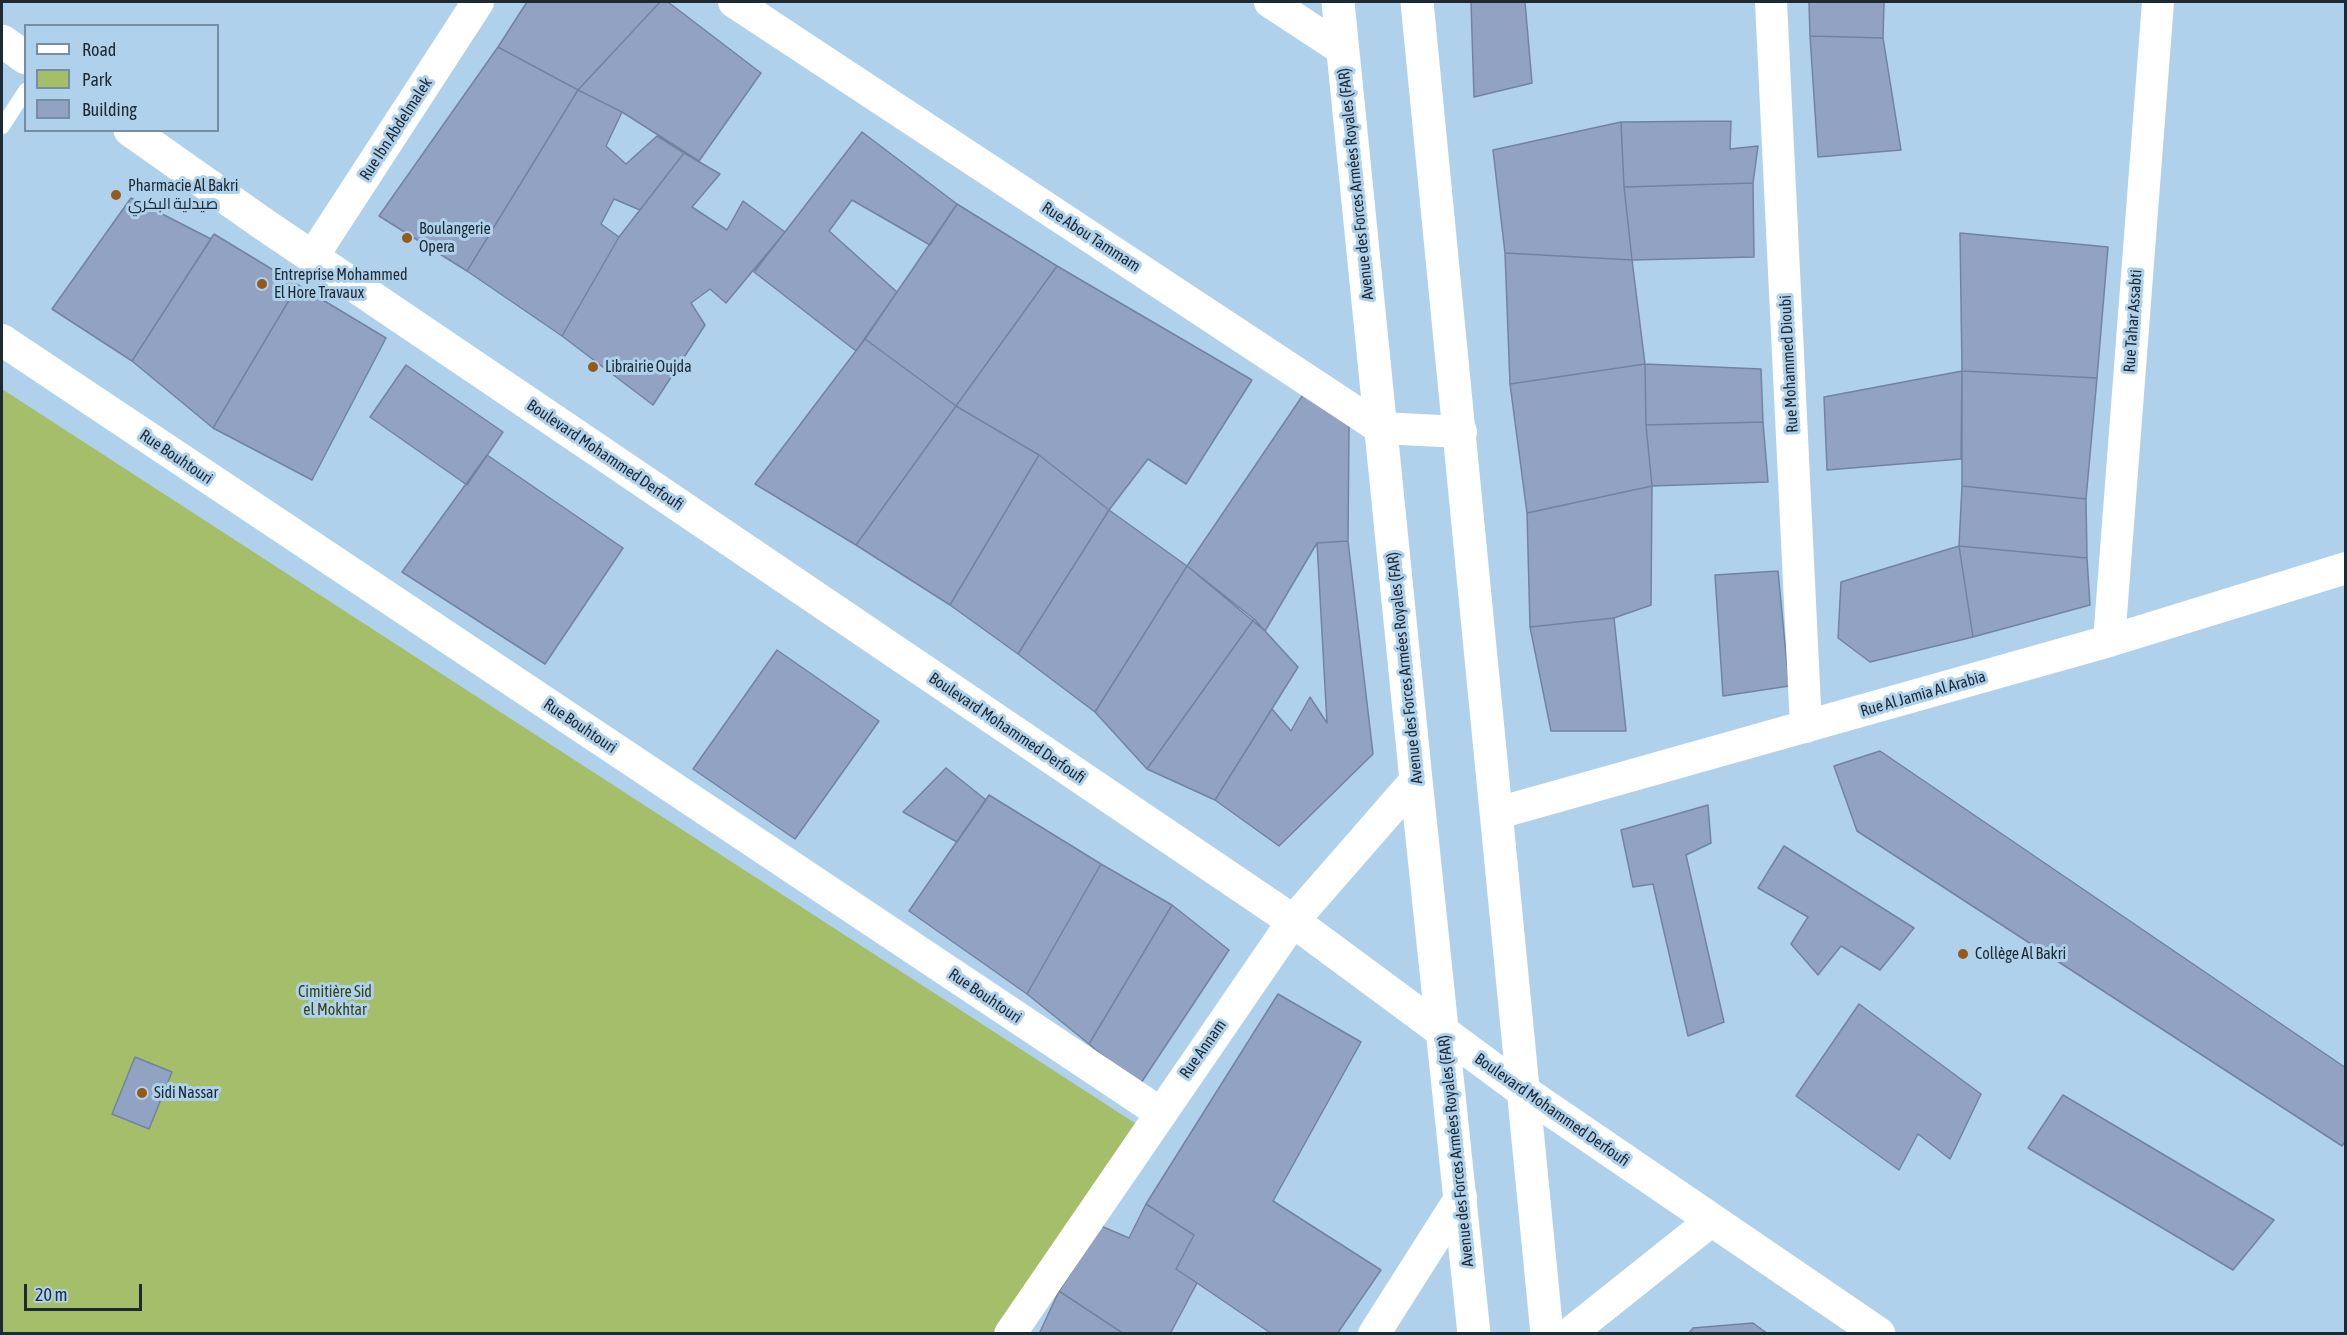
<!DOCTYPE html>
<html>
<head>
<meta charset="utf-8">
<style>
	body { margin:0 }
	#map { position:relative; width:2347px; height:1335px; overflow:hidden; background:#b0d1eb; font-family:"Asap Condensed",sans-serif }
	canvas { display:block }
	.frame { position:absolute; inset:0; border:3px solid #1d2a34; pointer-events:none }
	.legend { position:absolute; left:24px; top:24px; width:195px; height:108px; box-sizing:border-box; background:#b0d1eb; border:2px solid #758ea2; margin:0; padding:8px 10px; list-style:none; font-size:18px; color:#1d2a34 }
	.legend li { display:flex; align-items:center; gap:12px; height:30px }
	.legend b { width:30px; border:2px solid #758ea2 }
	.scale { position:absolute; left:24px; top:1284px; width:118px; height:27px; box-sizing:border-box; border:3px solid #1d2a34; border-top:0; padding-left:8px; font-size:18px; line-height:21px; white-space:nowrap; color:#1d2a34; -webkit-text-stroke:4px #b0d1eb; paint-order:stroke }
</style>
</head>
<body>
<div id="map">
<canvas width="2347" height="1335"></canvas>
<div class="frame"></div>
<ul class="legend">
<li><b style="height:8px;background:#fff"></b>Road</li>
<li><b style="height:16px;background:#a5be69"></b>Park</li>
<li><b style="height:16px;background:#91a2c3"></b>Building</li>
</ul>
<div class="scale">20 m</div>
</div>
<script>
const ctx = document.querySelector('canvas').getContext('2d');
ctx.lineJoin = 'round';
function paint(path, color) { ctx.fillStyle = color; ctx.fill(path, 'evenodd'); }
const poly = rows => new Path2D(rows.map(r => 'M' + r).join(''));
function strokePath(path, color, width, dash) { ctx.strokeStyle = color; ctx.lineWidth = width; ctx.lineCap = dash ? 'butt' : 'round'; ctx.setLineDash(dash || []); ctx.stroke(path); }
function label(font, color, halo, rows, align = 'center') {
  ctx.font = font + ' "Asap Condensed",Cairo,sans-serif'; ctx.lineWidth = 6; ctx.setLineDash([]); ctx.textBaseline = 'middle'; ctx.strokeStyle = halo; ctx.fillStyle = color; for (const [text, x, y, turn = 0] of rows) {
    ctx.save(); ctx.translate(x, y); ctx.rotate((+turn || 0) * Math.PI / 180); ctx.textAlign = isNaN(turn) ? turn : align; if (halo) ctx.strokeText(text, 0, 0); ctx.fillText(text, 0, 0); ctx.restore();
  }
}
paint(poly([
	[2,389,1144,1129,1009,1333,2,1333]
]), '#a5be69');
const building = poly([
	[527,2,660,2,578,90,498,47,527,2],
	[660,2,668,2,761,73,699,161,622,112,578,90,660,2],
	[1471,2,1525,2,1532,83,1474,97,1471,2],
	[1809,2,1884,2,1883,38,1810,36,1809,2],
	[1810,36,1883,38,1901,150,1818,157,1810,36],
	[498,47,578,90,467,271,379,216,498,47],
	[578,90,622,112,606,146,626,164,657,136,684,153,640,210,614,199,601,224,619,237,562,336,467,271,578,90],
	[1731,121,1730,149,1758,146,1753,183,1624,187,1621,122,1731,121],
	[1621,122,1624,187,1632,260,1505,253,1493,150,1621,122],
	[862,132,957,204,930,245,852,200,829,231,897,292,856,351,754,272,862,132],
	[684,153,720,174,692,207,727,230,743,201,785,232,726,303,710,289,691,303,705,325,653,405,562,336,619,237,684,153],
	[1753,183,1754,257,1632,260,1624,187,1753,183],
	[131,198,211,239,132,361,52,309,131,198],
	[957,204,1057,266,956,406,865,339,957,204],
	[1960,233,2108,247,2097,378,1962,371,1960,233],
	[214,234,298,285,213,428,132,361,214,234],
	[1505,253,1632,260,1645,364,1510,384,1505,253],
	[1057,266,1252,380,1186,484,1148,459,1109,510,1039,455,956,406,1057,266],
	[298,285,386,338,312,480,213,428,298,285],
	[865,339,956,406,856,545,755,484,865,339],
	[1645,364,1646,425,1652,486,1527,513,1510,384,1645,364],
	[1645,364,1761,369,1763,422,1646,425,1645,364],
	[406,365,503,432,467,485,370,417,406,365],
	[1962,371,2097,378,2086,499,1962,486,1962,371],
	[1962,371,1961,459,1827,470,1824,397,1962,371],
	[1303,395,1349,426,1348,541,1317,543,1265,631,1187,566,1303,395],
	[956,406,1039,455,950,605,856,545,956,406],
	[1763,422,1768,482,1652,486,1646,425,1763,422],
	[487,455,623,548,545,664,402,572,487,455],
	[1039,455,1109,510,1018,654,950,605,1039,455],
	[1652,486,1651,605,1614,618,1530,627,1527,513,1652,486],
	[1962,486,2086,499,2087,558,1959,546,1962,486],
	[1109,510,1187,566,1095,712,1018,654,1109,510],
	[1348,541,1373,754,1279,846,1215,800,1272,709,1291,731,1310,697,1327,723,1317,543,1348,541],
	[1959,546,1973,637,1870,662,1838,638,1841,582,1959,546],
	[1959,546,2087,558,2090,605,1973,637,1959,546],
	[1187,566,1254,619,1147,769,1095,712,1187,566],
	[1778,571,1789,686,1723,696,1715,575,1778,571],
	[1614,618,1626,731,1551,731,1530,627,1614,618],
	[1254,619,1298,667,1215,800,1147,769,1254,619],
	[777,650,879,721,795,839,693,769,777,650],
	[1880,751,2346,1068,2346,1140,2342,1146,1857,831,1834,766,1880,751],
	[946,768,986,800,957,842,903,812,946,768],
	[989,795,1101,864,1027,994,909,911,989,795],
	[1708,805,1711,843,1686,855,1724,1022,1688,1036,1653,884,1633,887,1621,830,1708,805],
	[1784,846,1914,928,1880,970,1841,946,1818,975,1791,944,1808,917,1758,888,1784,846],
	[1101,864,1172,905,1089,1044,1027,994,1101,864],
	[1172,905,1229,950,1139,1086,1089,1044,1172,905],
	[1278,994,1361,1042,1273,1201,1381,1270,1337,1334,1272,1334,1197,1283,1176,1269,1194,1235,1146,1204,1278,994],
	[1859,1004,1981,1094,1950,1159,1918,1134,1899,1170,1796,1096,1859,1004],
	[135,1057,172,1072,149,1129,112,1114,135,1057],
	[2063,1095,2274,1220,2233,1270,2028,1148,2063,1095],
	[1146,1204,1194,1235,1176,1269,1197,1283,1170,1334,1124,1334,1059,1291,1101,1226,1129,1238,1146,1204],
	[1059,1291,1124,1334,1039,1334,1059,1291],
	[1753,1323,1768,1334,1688,1334,1693,1328,1753,1323]
]);
paint(building, '#91a2c3');
strokePath(building, '#7283a2', 1.5);
strokePath(poly([
	[2,127,26,90]
]), '#fff', 15);
strokePath(poly([
	[734,2,1380,428,1461,432],
	[1270,2,1343,50],
	[1771,2,1806,727],
	[313,256,478,2],
	[2,340,1159,1112],
	[2109,641,2158,2],
	[1498,813,2109,641,2346,568],
	[1010,1334,1293,921,1416,780],
	[1374,1334,1461,1197],
	[1569,1334,1712,1220]
]), '#fff', 32);
strokePath(poly([
	[2,41,26,58],
	[130,130,262,223,1293,921,1523,1091,1879,1334]
]), '#fff', 33);
strokePath(poly([
	[1338,2,1416,780,1474,1334],
	[1417,2,1547,1334]
]), '#fff', 33);
for (const [x, y, r, color] of [
	[116,195,6,"#95591a"],
	[407,238,6,"#95591a"],
	[262,284,6,"#95591a"],
	[593,367,6,"#95591a"],
	[1963,954,6,"#95591a"],
	[142,1093,6,"#95591a"]
]) { const dot = new Path2D(); dot.arc(x, y, r, 0, 2 * Math.PI); ctx.fillStyle = color; ctx.fill(dot); strokePath(dot, '#b0d1eb', 2); }
label('16px', '#1d2a34', '#b0d1eb', [
	["Rue Ibn Abdelmalek",396,129,-57],
	["Avenue des Forces Armées Royales (FAR)",1356,184,-96],
	["Rue Abou Tammam",1091,237,33],
	["Rue Tahar Assabti",2133,321,-86],
	["Rue Mohammed Dioubi",1789,364,-93],
	["Boulevard Mohammed Derfoufi",605,455,34],
	["Rue Bouhtouri",176,457,34],
	["Avenue des Forces Armées Royales (FAR)",1405,668,-96],
	["Rue Al Jamia Al Arabia",1923,694,-16],
	["Rue Bouhtouri",580,726,34],
	["Boulevard Mohammed Derfoufi",1007,728,34],
	["Rue Bouhtouri",985,996,34],
	["Rue Annam",1203,1049,-55],
	["Boulevard Mohammed Derfoufi",1552,1110,35],
	["Avenue des Forces Armées Royales (FAR)",1456,1151,-96]
]);
label('16px', '#1d2a34', '#b0d1eb', [
	["Pharmacie Al Bakri",128,186],
	["صيدلية البكري",128,204],
	["Boulangerie",419,229],
	["Opera",419,247],
	["Entreprise Mohammed",274,275],
	["El Hore Travaux",274,293],
	["Librairie Oujda",605,367],
	["Collège Al Bakri",1975,954],
	["Sidi Nassar",154,1093]
], 'left');
label('16px', '#374318', '#b0d1eb', [
	["Cimitière Sid",335,992],
	["el Mokhtar",335,1010]
]);
</script>
</body>
</html>
